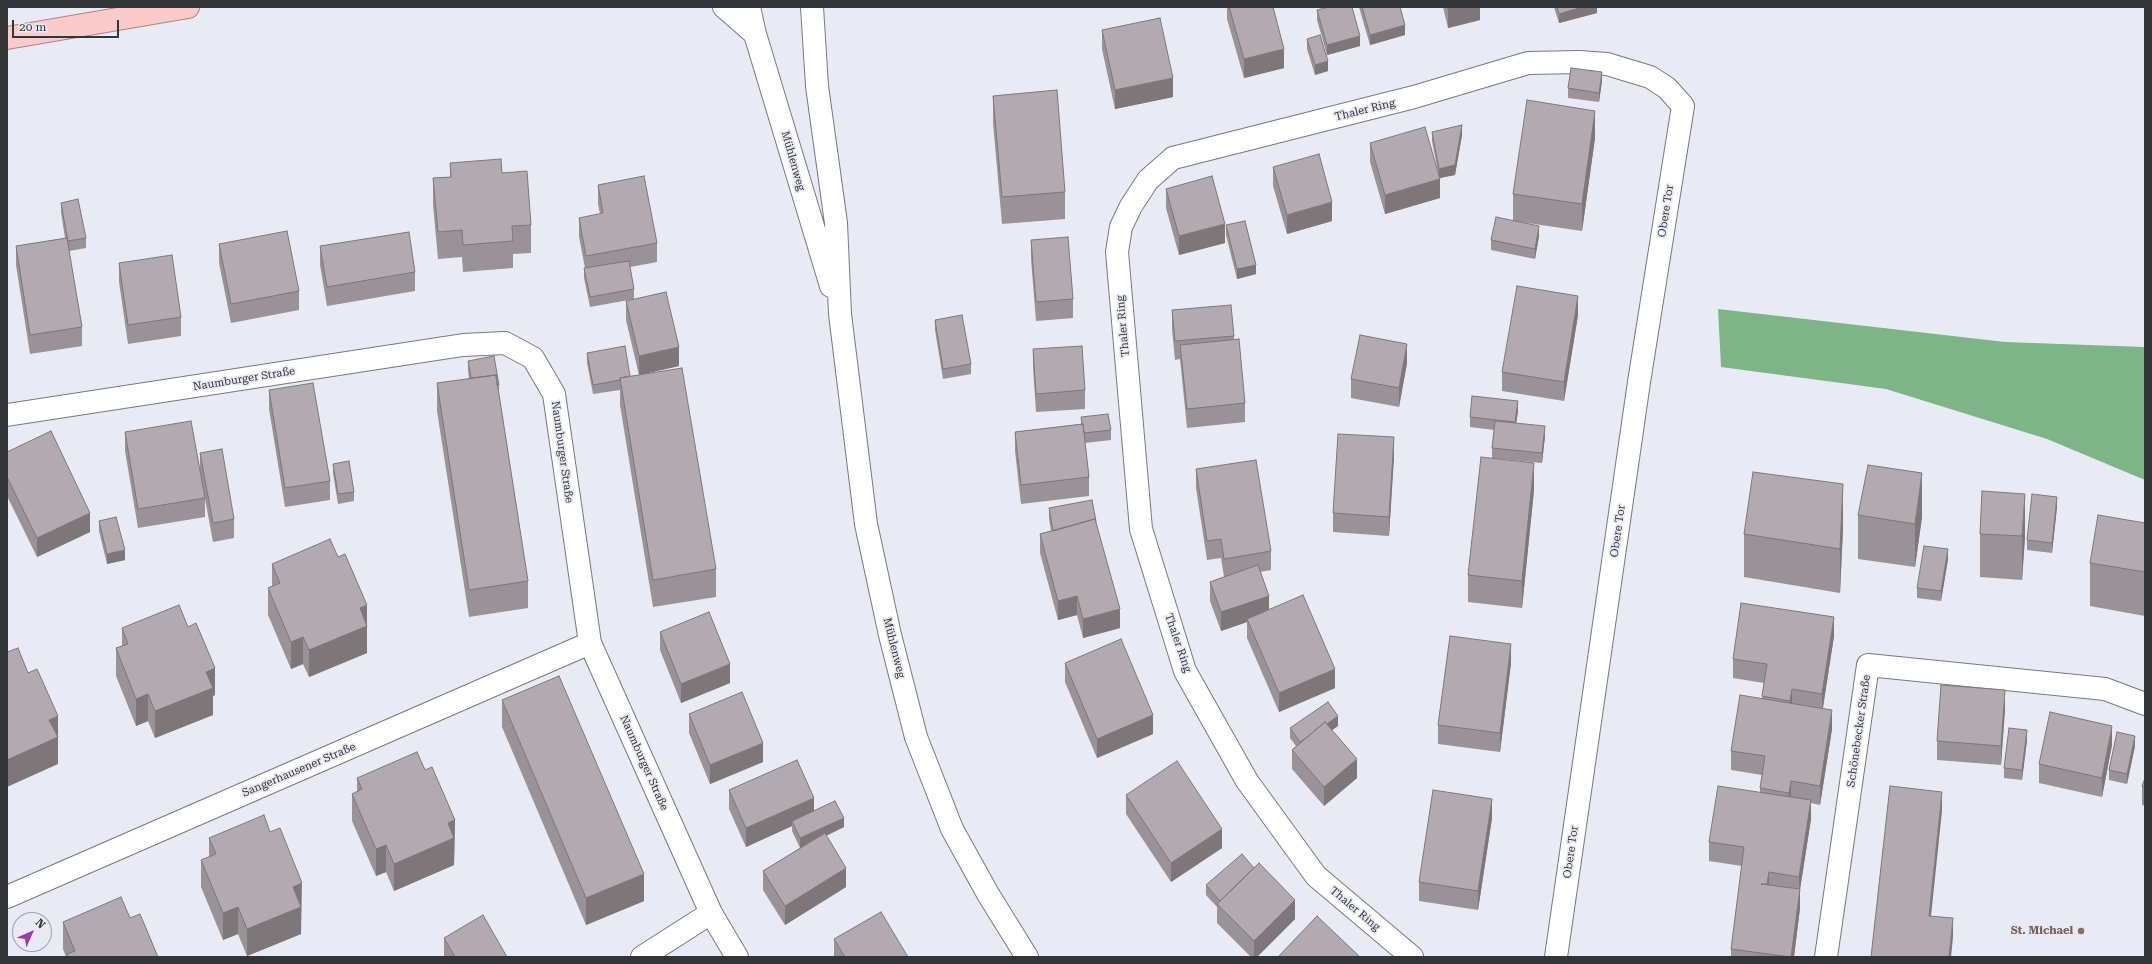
<!DOCTYPE html>
<html>
<head>
<meta charset="utf-8">
<style>
	body { margin:0 }
	#map { position:relative; width:2152px; height:964px; overflow:hidden; background:#e9ebf4; font-family:"Roboto Serif",serif }
	canvas { display:block }
	.frame { position:absolute; inset:0; border:8px solid #343538; pointer-events:none }
	.north { position:absolute; left:12px; top:912px; width:40px; height:40px; box-sizing:border-box; background:#e9ebf4; border:1px solid #a1a2a9; border-radius:50%; rotate:45deg; font-size:11px; font-weight:700; line-height:16px; text-align:center; color:#343538 }
	.north::after { content:''; display:block; margin:auto; width:14px; height:18px; background:#9d3da4; clip-path:polygon(50% 0,100% 100%,50% 72%,0 100%) }
	.scale { position:absolute; left:12px; top:20px; width:107px; height:18px; box-sizing:border-box; border:2px solid #343538; border-top:0; padding-left:5px; font-size:12px; line-height:14px; white-space:nowrap; color:#343538; -webkit-text-stroke:3px #e9ebf4; paint-order:stroke }
</style>
</head>
<body>
<div id="map">
<canvas width="2152" height="964"></canvas>
<div class="frame"></div>
<div class="north">N</div>
<div class="scale">20 m</div>
</div>
<script>
const ctx = document.querySelector('canvas').getContext('2d');
ctx.lineJoin = 'round';
function paint(path, color) { ctx.fillStyle = color; ctx.fill(path, 'evenodd'); }
const poly = rows => new Path2D(rows.map(r => 'M' + r).join(''));
function strokePath(path, color, width, dash) { ctx.strokeStyle = color; ctx.lineWidth = width; ctx.lineCap = dash ? 'butt' : 'round'; ctx.setLineDash(dash || []); ctx.stroke(path); }
function label(font, color, halo, rows, align = 'center') {
  ctx.font = font + ' "Roboto Serif",serif'; ctx.lineWidth = 3.5; ctx.setLineDash([]); ctx.textBaseline = 'middle'; ctx.strokeStyle = halo; ctx.fillStyle = color; for (const [text, x, y, turn = 0] of rows) {
    ctx.save(); ctx.translate(x, y); ctx.rotate((+turn || 0) * Math.PI / 180); ctx.textAlign = isNaN(turn) ? turn : align; if (halo) ctx.strokeText(text, 0, 0); ctx.fillText(text, 0, 0); ctx.restore();
  }
}
paint(poly([
	[1718,309,2005,342,2145,347,2145,480,2047,439,1886,389,1721,367]
]), '#7eb488');
const minor = poly([
	[724,7,755,34],
	[749,7,755,34,831,286],
	[812,7,817,86,836,223,840,314,866,524,890,635,916,737,952,829,988,894,1027,957],
	[7,415,463,345,505,343,533,358,554,394,590,643,711,913,737,957],
	[7,897,590,643],
	[642,957,711,913],
	[1412,957,1316,876,1247,781,1185,671,1141,529,1117,252,1121,227,1131,206,1148,180,1173,158,1414,97,1528,63,1579,62,1607,64,1650,77,1667,88,1683,106,1639,382,1556,957],
	[1826,957,1868,665,2105,689,2145,704]
]);
const major = poly([
	[7,38,188,7]
]);
strokePath(minor, '#777981', 24);
strokePath(major, '#b38081', 24);
strokePath(minor, '#fff', 22);
strokePath(major, '#facbcb', 22);
paint(poly([
	[1227,7,1273,7,1284,68,1244,78,1227,19],
	[1359,7,1400,7,1405,35,1370,45],
	[1443,7,1480,7,1480,20,1448,28],
	[1554,7,1597,7,1597,13,1559,23],
	[1317,10,1360,46,1327,55,1317,20],
	[1102,30,1173,97,1115,109,1102,49],
	[1307,39,1328,71,1315,75,1307,49],
	[1602,81,1599,102,1568,98,1568,88],
	[993,96,1065,192,1065,219,1002,224,993,123],
	[1432,132,1462,135,1455,175,1440,178,1440,198,1385,214,1370,162,1370,143,1439,177,1432,141],
	[1595,138,1582,231,1514,221,1539,236,1535,259,1491,250,1491,240,1513,221,1513,194],
	[450,163,502,173,531,225,531,253,513,254,513,268,463,272,462,257,438,259,433,205,433,178,450,177],
	[1273,167,1332,221,1287,234,1273,186],
	[598,185,657,243,657,262,630,267,634,289,634,299,590,307,584,278,584,268,585,268,579,237,579,218,600,214,598,204],
	[1166,189,1225,243,1179,255,1166,208],
	[61,203,86,238,86,248,69,251,82,327,82,346,30,354,16,265,16,246,65,238,61,212],
	[1226,225,1256,274,1237,279,1226,235],
	[1031,240,1073,299,1073,318,1036,321,1031,259],
	[219,244,299,291,299,310,231,323,219,263],
	[320,246,415,272,415,291,327,306,320,265],
	[119,263,181,317,181,336,128,344,119,282],
	[626,301,679,366,639,375,716,569,716,597,653,607,620,405,620,390,593,394,587,363,587,353,630,376,639,375,626,320],
	[1172,310,1234,336,1234,340,1245,403,1245,422,1187,428,1180,359,1175,360,1172,329],
	[1578,315,1564,401,1502,391,1502,372],
	[935,320,971,364,971,374,943,379,935,330],
	[1033,349,1085,390,1085,409,1036,412,1033,368],
	[468,361,499,385,499,394,528,581,528,608,469,617,437,411,437,383,469,379,468,370],
	[1407,363,1399,407,1351,398,1351,379],
	[269,390,330,481,330,500,285,507,269,409],
	[1518,411,1516,424,1545,436,1542,463,1492,458,1492,448,1494,430,1470,427,1470,417],
	[1081,417,1111,430,1111,440,1085,443,1089,477,1089,496,1021,504,1015,451,1015,432,1081,424],
	[125,432,205,498,205,517,138,528,125,451],
	[7,452,90,532,37,557,7,496],
	[200,453,234,519,234,538,213,542,200,472],
	[1394,456,1389,536,1333,532,1333,513],
	[333,464,354,492,354,501,338,504,333,473],
	[1196,469,1271,551,1271,570,1260,572,1269,610,1335,688,1279,712,1247,638,1247,622,1221,631,1210,601,1210,582,1224,577,1221,558,1207,560,1196,488],
	[1534,490,1522,608,1468,602,1468,575],
	[1982,491,2025,537,2022,580,1980,577,1980,534],
	[2057,507,2052,553,2027,550,2027,540],
	[1049,508,1096,521,1120,628,1083,638,1077,615,1058,620,1040,553,1040,534,1051,531,1049,518],
	[1858,515,1922,517,1915,567,1858,559],
	[99,521,125,560,107,564,99,531],
	[2145,523,2145,616,2090,606,2090,563],
	[1843,528,1840,593,1744,577,1744,534],
	[1948,559,1941,601,1917,598,1917,588],
	[272,564,367,625,367,653,309,677,303,664,291,669,268,615,268,588,272,586],
	[122,628,215,695,213,696,213,715,155,738,148,721,136,726,116,676,116,648,122,646],
	[660,632,730,683,681,703,660,650],
	[1834,636,1823,708,1832,729,1820,805,1811,803,1811,819,1800,889,1800,908,1794,957,1731,957,1731,949,1742,866,1709,861,1709,842,1760,793,1760,788,1762,775,1731,770,1731,751,1762,698,1764,683,1733,678,1733,659],
	[1065,663,1153,734,1097,758,1065,682],
	[1511,663,1500,752,1438,744,1438,725],
	[502,700,644,901,586,925,502,727],
	[2005,709,2001,765,1937,760,1937,741],
	[689,714,763,762,710,784,689,733],
	[1338,726,1332,730,1357,778,1324,806,1292,769,1292,750,1296,746,1290,738,1290,728],
	[2027,740,2022,780,2004,778,2004,768],
	[2112,745,2102,797,2039,783,2039,764],
	[2135,746,2127,784,2109,780,2109,770],
	[425,770,455,820,454,865,394,891,386,872,376,876,352,821,352,794,357,792,357,778],
	[2145,778,2145,806,2142,805,2142,786],
	[729,790,814,811,844,827,826,836,846,887,785,925,763,890,763,871,800,848,792,831,792,826,746,847,729,809],
	[1126,795,1222,848,1171,882,1126,814],
	[1492,818,1478,910,1419,901,1419,882],
	[209,838,302,910,301,911,301,934,247,956,238,934,223,940,201,887,201,860,209,857],
	[1206,885,1295,919,1257,957,1251,957,1217,923,1217,907,1206,895],
	[130,918,158,957,66,957,63,949,63,922],
	[444,938,507,957,444,957],
	[834,939,908,957,834,957]
]), '#999296');
paint(poly([
	[1457,7,1480,7,1480,20,1448,28,1448,9],
	[1583,7,1597,7,1597,13,1559,23,1559,14],
	[1405,25,1405,35,1370,45,1370,35],
	[1360,36,1360,46,1327,55,1327,45],
	[1284,49,1284,68,1244,78,1244,59],
	[1328,61,1328,71,1315,75,1315,65],
	[1602,72,1602,81,1599,102,1599,93],
	[1173,78,1173,97,1115,109,1115,90],
	[1595,111,1595,138,1582,231,1582,204],
	[1462,125,1462,135,1455,175,1439,178,1439,169],
	[1440,179,1440,198,1385,214,1385,195],
	[1332,202,1332,221,1287,234,1287,215],
	[1225,224,1225,243,1179,255,1179,236],
	[1539,226,1539,236,1535,259,1535,249],
	[1256,265,1256,274,1237,279,1237,269],
	[1578,296,1578,315,1564,401,1564,382],
	[1407,344,1407,363,1399,407,1399,388],
	[679,347,679,366,639,375,639,356],
	[1518,401,1518,411,1515,432,1515,422],
	[1545,426,1545,436,1542,463,1542,453],
	[1394,437,1394,456,1389,536,1389,517],
	[1534,463,1534,490,1522,608,1522,581],
	[1922,473,1922,517,1915,567,1915,524],
	[1843,484,1843,528,1840,593,1840,549],
	[2025,494,2025,537,2022,580,2022,536],
	[2057,497,2057,507,2052,553,2052,543],
	[90,513,90,532,37,557,37,538],
	[1948,549,1948,559,1941,601,1941,591],
	[125,550,125,560,107,564,107,554],
	[1077,596,1077,615,1058,620,1058,601],
	[1269,596,1269,615,1247,619,1247,622,1221,631,1221,612],
	[367,605,367,653,309,677,309,650,360,608],
	[1120,609,1120,628,1083,638,1083,619],
	[1834,617,1834,636,1822,713,1822,694],
	[303,637,303,664,291,669,291,642],
	[1511,644,1511,663,1500,752,1500,733],
	[730,664,730,683,681,703,681,684],
	[215,668,215,695,213,696,213,715,155,738,155,711,206,672],
	[1335,669,1335,688,1279,712,1279,693],
	[1792,689,1792,708,1790,720,1790,701],
	[2005,690,2005,709,2001,765,2001,746],
	[148,694,148,721,136,726,136,699],
	[1832,710,1832,729,1820,805,1820,786],
	[1153,715,1153,734,1097,758,1097,739],
	[58,716,58,764,7,787,7,760,49,720],
	[1338,716,1338,726,1300,752,1300,742],
	[2112,726,2112,745,2102,797,2102,778],
	[2027,730,2027,740,2022,780,2022,770],
	[2135,736,2135,746,2127,784,2127,774],
	[763,743,763,762,710,784,710,765],
	[1357,759,1357,778,1324,806,1324,787],
	[1791,781,1791,800,1789,812,1789,793],
	[1942,792,1942,811,1929,935,1929,916],
	[814,798,814,817,792,821,792,826,746,847,746,828],
	[1492,799,1492,818,1478,910,1478,891],
	[1811,800,1811,819,1799,896,1799,877],
	[844,818,844,827,800,848,800,838],
	[455,820,454,865,394,891,394,864,448,823],
	[1222,829,1222,848,1171,882,1171,863],
	[386,845,386,872,376,876,376,849],
	[846,868,846,887,785,925,785,906],
	[1769,872,1769,891,1767,903,1767,884],
	[644,874,644,901,586,925,586,898],
	[302,883,301,934,247,956,247,929,293,887],
	[1800,889,1800,908,1794,957,1791,957],
	[1295,900,1295,919,1257,957,1254,957,1254,941],
	[238,907,238,934,223,940,223,913],
	[1953,918,1953,937,1951,957,1949,957]
]), '#7d777a');
const building = poly([
	[1229,7,1273,7,1284,49,1244,59,1229,7],
	[1329,7,1352,7,1360,36,1327,45,1317,10,1329,7],
	[1362,7,1400,7,1405,25,1370,35,1362,7],
	[1448,7,1457,7,1448,9,1448,7],
	[1557,7,1583,7,1559,14,1557,7],
	[1160,18,1173,78,1115,90,1102,30,1160,18],
	[1320,35,1328,61,1315,65,1307,39,1320,35],
	[1571,68,1602,72,1599,93,1568,88,1571,68],
	[1057,90,1065,192,1002,197,993,96,1057,90],
	[1527,100,1595,111,1582,204,1513,194,1527,100],
	[1462,125,1455,165,1439,169,1432,132,1462,125],
	[1425,127,1440,179,1385,195,1370,143,1425,127],
	[1319,154,1332,202,1287,215,1273,167,1319,154],
	[501,159,502,173,527,171,531,225,512,226,513,241,463,245,462,230,438,232,433,178,451,177,450,163,501,159],
	[644,176,657,243,586,256,579,218,603,213,598,185,644,176],
	[1212,176,1225,224,1179,236,1166,189,1212,176],
	[78,199,86,238,68,241,61,203,78,199],
	[1496,217,1539,226,1535,249,1491,240,1496,217],
	[1245,221,1256,265,1237,269,1226,225,1245,221],
	[287,231,299,291,231,304,219,244,287,231],
	[409,232,415,272,327,287,320,246,409,232],
	[1068,237,1073,299,1036,302,1031,240,1068,237],
	[67,238,82,327,30,335,16,246,67,238],
	[172,255,181,317,128,325,119,263,172,255],
	[629,261,634,289,590,297,584,268,629,261],
	[1517,286,1578,296,1564,382,1502,372,1517,286],
	[666,292,679,347,639,356,626,301,666,292],
	[1231,305,1234,336,1175,341,1172,310,1231,305],
	[962,315,971,364,943,369,935,320,962,315],
	[1360,335,1407,344,1399,388,1351,379,1360,335],
	[1239,339,1245,403,1187,409,1180,345,1239,339],
	[625,346,630,376,620,378,620,380,593,385,587,353,625,346],
	[1082,346,1085,390,1036,394,1033,349,1082,346],
	[494,356,499,385,497,385,496,375,471,378,468,361,494,356],
	[682,368,716,569,653,580,620,378,682,368],
	[496,375,528,581,469,590,437,383,496,375],
	[313,383,330,481,285,488,269,390,313,383],
	[1472,396,1518,401,1515,422,1470,417,1472,396],
	[1108,414,1111,430,1084,433,1083,424,1082,424,1081,417,1108,414],
	[191,421,205,498,138,509,125,432,191,421],
	[1495,421,1545,426,1542,453,1492,448,1495,421],
	[1083,424,1089,477,1021,485,1015,432,1083,424],
	[51,431,90,513,37,538,7,477,7,452,51,431],
	[1338,434,1394,437,1389,517,1333,513,1338,434],
	[222,449,234,519,213,523,200,453,222,449],
	[1481,457,1534,463,1522,581,1468,575,1481,457],
	[1256,460,1271,551,1224,559,1221,539,1207,541,1196,469,1256,460],
	[349,461,354,492,338,494,333,464,349,461],
	[1868,465,1922,473,1915,524,1858,515,1868,465],
	[1753,472,1843,484,1840,549,1744,534,1753,472],
	[1982,491,2025,494,2022,536,1980,534,1982,491],
	[2032,494,2057,497,2052,543,2027,540,2032,494],
	[1092,500,1096,521,1095,519,1053,531,1049,508,1092,500],
	[2098,515,2145,523,2145,572,2090,563,2098,515],
	[116,517,125,550,107,554,99,521,116,517],
	[1095,519,1120,609,1083,619,1077,596,1058,601,1040,534,1095,519],
	[330,539,338,557,345,554,367,605,360,608,367,626,309,650,303,637,291,642,268,588,280,583,272,564,330,539],
	[1924,546,1948,549,1941,591,1917,588,1924,546],
	[1258,565,1269,596,1221,612,1210,582,1258,565],
	[1303,595,1335,669,1279,693,1247,619,1303,595],
	[1741,603,1834,617,1822,694,1792,689,1790,701,1762,696,1767,664,1733,659,1741,603],
	[179,605,188,627,196,623,215,668,206,672,213,688,155,711,148,694,136,699,116,648,128,644,122,628,179,605],
	[709,612,730,664,681,684,660,632,709,612],
	[1450,636,1511,644,1500,733,1438,725,1450,636],
	[1121,639,1153,715,1097,739,1065,663,1121,639],
	[18,648,28,673,37,669,58,716,49,720,58,737,7,760,7,652,18,648],
	[559,676,644,874,586,898,502,700,559,676],
	[1941,685,2005,690,2001,746,1937,741,1941,685],
	[742,692,763,743,710,765,689,714,742,692],
	[1740,695,1832,710,1820,786,1791,781,1789,793,1760,788,1765,756,1731,751,1740,695],
	[1328,702,1338,716,1327,724,1325,722,1306,738,1300,742,1290,728,1328,702],
	[2050,712,2112,726,2102,778,2039,764,2050,712],
	[1325,722,1357,759,1324,787,1292,750,1325,722],
	[2009,728,2027,730,2022,770,2004,768,2009,728],
	[2117,732,2135,736,2127,774,2109,770,2117,732],
	[417,752,425,770,432,767,455,820,448,823,454,838,394,864,386,845,376,849,352,794,362,789,357,778,417,752],
	[797,760,814,798,746,828,729,790,797,760],
	[1177,761,1222,829,1171,863,1126,795,1177,761],
	[2145,778,2145,787,2142,786,2145,778],
	[1718,786,1811,800,1799,877,1769,872,1767,884,1761,884,1800,889,1791,957,1731,949,1744,847,1709,842,1718,786],
	[1890,786,1942,792,1929,916,1953,918,1949,957,1871,957,1890,786],
	[1433,790,1492,799,1478,891,1419,882,1433,790],
	[835,801,844,818,800,838,792,821,835,801],
	[264,815,270,832,280,828,302,883,293,887,301,907,247,929,238,907,223,913,201,860,216,854,209,838,264,815],
	[825,833,846,868,785,906,763,871,825,833],
	[1242,854,1254,868,1220,901,1206,885,1242,854],
	[1259,863,1295,900,1254,941,1217,904,1259,863],
	[121,897,130,918,140,914,158,957,68,957,67,954,75,951,63,922,121,897],
	[881,912,908,957,845,957,834,939,881,912],
	[483,915,507,957,455,957,444,938,483,915],
	[1317,916,1360,957,1278,957,1317,916]
]);
paint(building, '#b2aaaf');
strokePath(building, '#7d777a', 1);
for (const [x, y, r, color] of [
	[2081,931,4,"#8d6e63"]
]) { const dot = new Path2D(); dot.arc(x, y, r, 0, 2 * Math.PI); ctx.fillStyle = color; ctx.fill(dot); strokePath(dot, '#e9ebf4', 1.5); }
label('11px', '#343538', '#e9ebf4', [
	["Thaler Ring",1365,110,-14],
	["Mühlenweg",793,161,74],
	["Obere Tor",1666,211,-81],
	["Thaler Ring",1123,326,-95],
	["Naumburger Straße",244,379,-9],
	["Naumburger Straße",562,452,82],
	["Obere Tor",1618,531,-82],
	["Thaler Ring",1178,643,71],
	["Mühlenweg",894,648,76],
	["Schönebecker Straße",1859,731,-82],
	["Naumburger Straße",644,763,66],
	["Sangerhausener Straße",299,770,-23],
	["Obere Tor",1571,852,-82],
	["Thaler Ring",1355,909,40]
]);
label('bold 11px', '#785e54', '#e9ebf4', [
	["St. Michael",2073,931]
], 'right');
</script>
</body>
</html>
